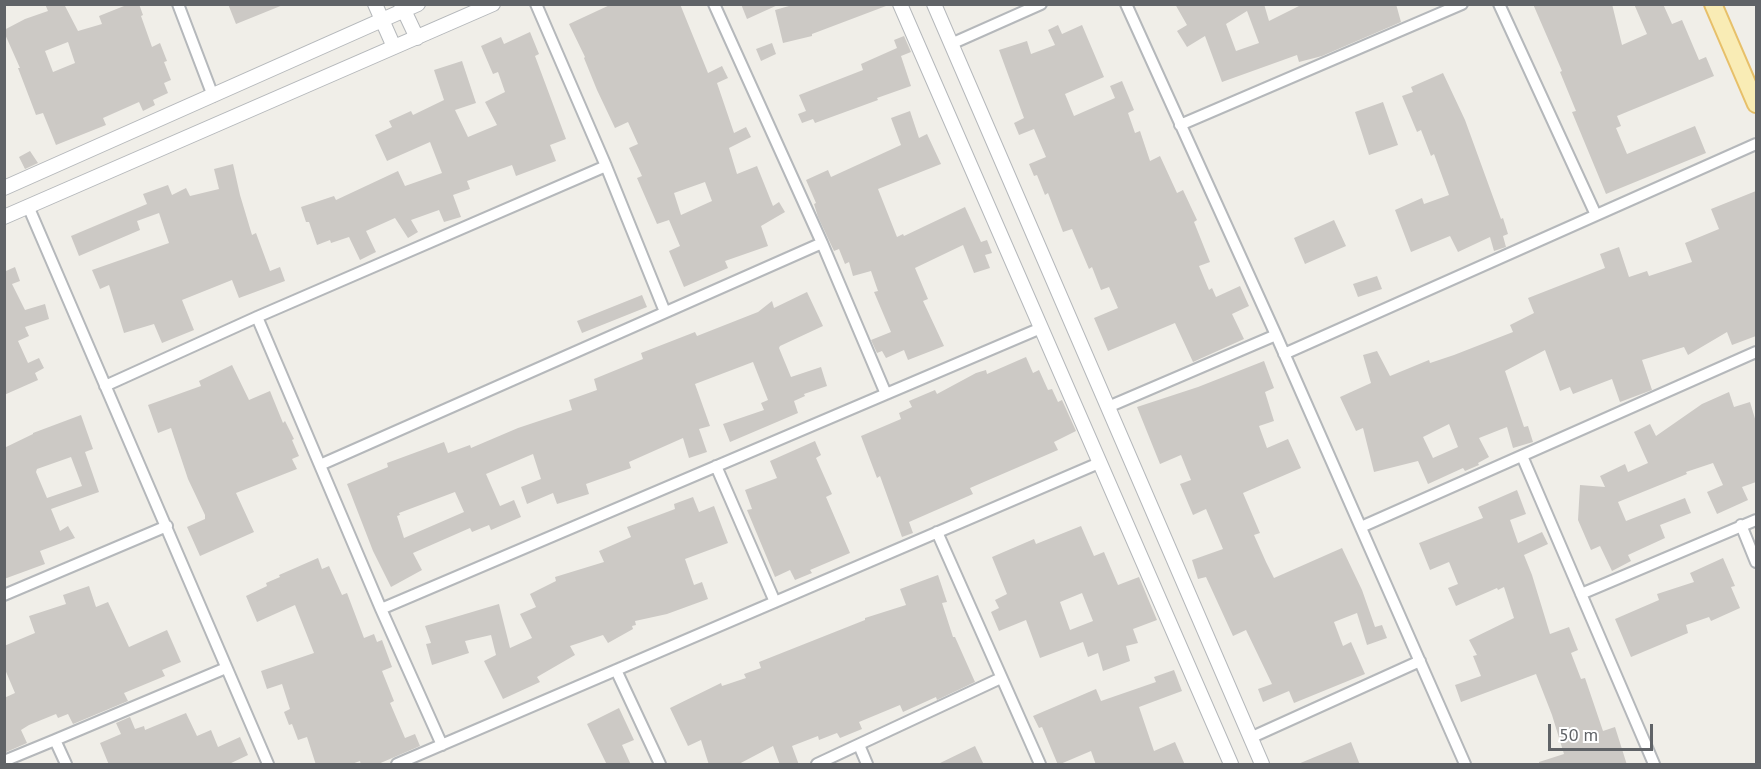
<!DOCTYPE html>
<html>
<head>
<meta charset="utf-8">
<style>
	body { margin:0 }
	#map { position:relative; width:1761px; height:769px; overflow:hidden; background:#f0eee8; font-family:"PT Sans",sans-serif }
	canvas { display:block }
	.frame { position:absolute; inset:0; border:6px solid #606367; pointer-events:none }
	.scale { position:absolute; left:1548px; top:724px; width:105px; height:27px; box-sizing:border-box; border:3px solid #606367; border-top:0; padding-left:8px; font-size:18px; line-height:21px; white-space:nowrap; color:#606367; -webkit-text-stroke:4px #fff; paint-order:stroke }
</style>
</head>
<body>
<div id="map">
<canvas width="1761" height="769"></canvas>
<div class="frame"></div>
<div class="scale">50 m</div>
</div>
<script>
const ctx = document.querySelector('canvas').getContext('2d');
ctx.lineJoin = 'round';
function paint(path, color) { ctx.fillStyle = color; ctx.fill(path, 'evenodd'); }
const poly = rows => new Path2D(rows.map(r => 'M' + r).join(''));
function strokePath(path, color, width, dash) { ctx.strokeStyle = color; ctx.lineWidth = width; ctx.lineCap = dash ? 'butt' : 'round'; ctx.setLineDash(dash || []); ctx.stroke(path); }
paint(poly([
	[45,4,64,4,78,31,102,24,99,16,129,4,139,4,143,15,141,16,152,47,160,43,167,61,164,62,171,80,164,83,168,93,153,100,155,105,143,111,139,102,103,118,106,125,56,145,43,113,36,115,18,68,20,68,4,32,4,30,25,19,48,11],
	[68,42,75,63,53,72,45,51],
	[228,4,283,4,283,5,236,24],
	[612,4,680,4,708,73,722,66,728,78,717,83,734,133,746,127,751,137,729,148,737,174,757,166,773,206,779,202,785,212,761,226,768,246,725,261,728,268,684,287,669,251,680,246,669,220,657,224,637,178,642,176,629,148,638,144,628,122,615,128,597,90,584,58,585,57,569,24],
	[705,182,712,201,681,215,674,193],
	[741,4,780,4,747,19],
	[796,4,886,4,886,6,812,34,812,36,783,43,775,10],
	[1175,4,1264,4,1269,21,1303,4,1396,4,1401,22,1322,56,1299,62,1297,55,1222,82,1205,36,1187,47,1177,31,1187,25],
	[1247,11,1259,43,1236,51,1226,24],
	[1533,4,1612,4,1622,45,1647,34,1634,4,1663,4,1672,24,1682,20,1699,60,1706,57,1714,76,1617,116,1621,126,1616,128,1627,154,1695,126,1706,153,1606,194,1572,112,1576,111,1560,72,1562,71],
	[1058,25,1062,34,1082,25,1104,77,1065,94,1074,116,1115,98,1110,86,1122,81,1134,110,1128,113,1135,133,1140,131,1150,161,1160,156,1177,193,1183,190,1197,220,1194,222,1210,262,1199,266,1209,290,1212,288,1216,297,1240,286,1249,306,1232,314,1244,339,1193,362,1175,323,1108,351,1094,318,1118,308,1109,287,1101,290,1092,267,1089,269,1072,229,1063,232,1048,193,1045,195,1037,175,1034,176,1029,164,1046,157,1034,129,1019,135,1014,123,1024,118,999,50,1027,41,1031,54,1055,45,1048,30],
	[530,32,539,54,535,56,566,139,550,145,556,161,516,176,512,165,467,181,470,189,453,195,461,217,444,222,439,210,411,220,418,232,408,238,395,218,366,231,376,252,360,260,349,237,331,243,330,240,317,245,309,222,306,222,301,207,334,196,336,200,398,171,405,186,442,173,430,142,387,161,375,135,392,127,389,121,411,111,413,115,444,100,434,70,462,61,476,103,455,110,468,137,497,125,485,102,505,92,498,72,493,74,481,46,501,37,504,44],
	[904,36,911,52,901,56,899,50,911,86,877,98,878,100,815,123,813,119,802,123,798,114,806,111,799,95,863,70,861,64,897,48,894,40],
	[772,43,776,54,761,61,756,49],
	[1443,73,1465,120,1501,219,1503,218,1508,234,1503,236,1506,247,1494,251,1490,237,1458,252,1450,236,1411,252,1395,210,1422,198,1424,204,1449,195,1434,154,1431,156,1421,130,1417,132,1402,96,1413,92,1411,87],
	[1383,102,1398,145,1369,155,1355,112],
	[910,111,919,138,927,134,941,164,878,189,897,237,903,234,904,236,965,207,981,242,987,240,992,253,985,255,990,268,974,273,963,245,915,268,928,299,923,301,944,346,908,360,904,350,886,358,882,351,877,353,871,340,891,332,874,292,878,291,871,271,853,276,849,262,845,264,839,249,834,251,818,217,814,204,816,203,806,180,828,170,831,177,901,145,891,118],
	[30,151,38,163,25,169,19,157],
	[233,164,240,195,252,235,256,233,270,271,280,267,285,281,239,298,232,280,182,300,194,330,162,343,154,324,124,333,109,285,100,289,92,270,169,243,159,213,137,221,140,230,79,256,71,236,147,204,143,194,168,185,172,195,186,188,190,196,219,189,214,169],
	[1756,191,1756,336,1732,345,1727,332,1688,355,1684,347,1642,360,1652,390,1620,402,1612,379,1573,394,1570,387,1560,391,1545,350,1505,371,1524,427,1528,426,1533,442,1513,448,1507,427,1479,438,1489,457,1478,463,1479,465,1465,471,1463,468,1428,484,1418,461,1374,472,1363,428,1356,431,1340,397,1371,383,1363,355,1377,351,1390,376,1429,360,1430,363,1454,355,1513,332,1510,325,1534,313,1528,298,1605,268,1600,254,1619,247,1629,277,1647,271,1649,276,1692,262,1685,243,1719,229,1711,209],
	[1449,424,1458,447,1433,458,1423,437],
	[1334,220,1346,246,1305,264,1294,238],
	[4,267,6,271,15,267,20,281,12,284,25,310,45,304,49,319,25,327,29,336,18,341,28,363,39,358,44,368,35,373,38,380,4,395],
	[1377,276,1382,289,1358,297,1353,284],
	[807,292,823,326,780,346,779,348,791,377,821,367,827,386,804,394,805,396,794,401,798,413,730,442,723,424,764,410,761,403,768,400,753,362,695,384,710,426,699,429,707,452,689,458,683,438,629,462,631,468,586,484,589,494,557,504,553,493,527,504,521,487,541,479,533,454,486,474,500,506,514,500,521,517,491,530,489,525,472,532,470,528,413,553,422,570,391,587,373,551,347,484,388,467,387,463,444,442,448,453,470,445,471,448,518,428,572,410,569,400,597,390,594,379,643,359,641,353,695,332,697,336,758,312,772,301,774,308],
	[455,492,464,512,404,538,397,516,400,515,399,513],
	[642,295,647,307,582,333,577,321],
	[1026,357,1033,373,1039,370,1048,390,1052,389,1058,402,1062,400,1076,431,1054,442,1058,450,970,488,973,494,909,522,913,533,902,537,880,476,877,478,861,436,901,419,899,413,912,407,909,401,935,390,937,394,976,373,986,370,987,374],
	[1264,361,1274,388,1265,392,1274,421,1259,426,1267,448,1288,439,1301,468,1243,493,1260,533,1254,535,1266,562,1274,578,1342,548,1362,590,1375,627,1382,625,1387,638,1367,645,1357,613,1334,622,1343,646,1351,642,1365,674,1294,703,1289,691,1263,702,1258,689,1272,684,1246,630,1233,636,1206,577,1198,579,1192,560,1223,549,1206,509,1193,515,1180,484,1191,480,1181,455,1160,464,1137,407,1198,387],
	[232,365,249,400,270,391,283,423,285,421,294,439,292,440,299,456,292,459,297,469,236,493,254,532,200,556,187,527,205,519,205,515,188,479,171,428,158,433,148,405,201,386,199,381],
	[1729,392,1734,407,1750,402,1756,422,1756,482,1742,487,1748,500,1717,514,1707,492,1723,485,1713,463,1686,472,1687,474,1618,502,1626,521,1685,498,1691,513,1660,525,1665,538,1628,555,1631,561,1612,571,1600,546,1591,550,1578,520,1580,485,1605,487,1600,476,1625,464,1628,472,1648,463,1634,432,1650,424,1656,436,1702,404],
	[81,415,93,449,85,452,99,492,51,509,60,531,68,526,75,538,40,551,45,564,4,579,4,448,33,434,33,433],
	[71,457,82,486,47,498,36,472,37,469],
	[815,441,821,455,816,458,832,494,826,497,850,553,810,570,812,573,795,580,790,570,775,577,747,510,752,509,745,490,777,478,770,461],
	[1517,490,1526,514,1510,520,1518,543,1542,532,1548,544,1524,555,1532,575,1550,634,1569,627,1578,650,1571,653,1581,679,1585,678,1603,731,1615,727,1627,765,1539,765,1539,762,1564,754,1552,715,1536,674,1461,702,1455,685,1481,676,1473,656,1477,655,1469,640,1514,618,1504,587,1498,590,1497,588,1456,606,1448,588,1458,584,1449,562,1430,570,1419,543,1483,518,1478,507],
	[693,497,699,512,714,506,728,543,685,559,694,585,702,582,708,599,667,614,635,621,636,625,632,626,633,629,608,643,603,635,570,646,575,655,537,677,540,682,503,699,484,661,496,655,491,635,465,641,469,653,432,665,426,644,431,643,425,626,499,604,510,648,532,638,520,614,536,607,530,594,556,581,555,577,604,562,599,551,631,537,627,527,675,509,674,504],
	[1081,526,1094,556,1104,552,1118,585,1139,577,1157,620,1133,629,1138,643,1126,646,1130,661,1103,671,1098,653,1088,657,1083,642,1040,658,1026,620,999,631,991,612,999,608,995,600,1007,594,992,557,1034,539,1036,544],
	[1082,593,1093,621,1070,630,1060,602],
	[318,558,322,569,329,566,342,595,347,593,364,638,374,634,377,642,382,640,392,667,382,671,394,701,390,703,405,738,415,734,420,746,376,765,361,765,360,761,349,765,316,765,307,737,298,740,292,724,289,725,284,712,290,709,282,684,267,689,261,671,314,653,295,605,257,622,246,596,267,586,266,583,280,577,279,575],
	[1723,558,1735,586,1731,587,1740,608,1711,621,1709,617,1686,625,1688,633,1631,657,1615,619,1659,600,1657,594,1694,582,1690,573],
	[938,575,947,602,942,603,953,637,955,637,975,682,937,700,936,697,903,712,900,705,859,722,862,729,840,738,837,733,819,740,818,736,792,746,799,765,780,765,773,746,737,765,709,765,701,740,688,746,670,708,721,683,722,686,746,678,744,674,761,668,759,662,865,620,865,618,906,605,900,589],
	[89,586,96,607,108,602,129,647,167,630,181,662,162,670,165,676,124,693,128,701,73,724,68,714,58,718,56,714,29,725,21,730,27,743,4,753,4,698,15,693,4,667,4,646,35,633,29,616,66,604,63,595],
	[1174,670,1182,691,1139,707,1154,751,1175,742,1185,765,1096,765,1091,751,1058,765,1042,727,1039,728,1033,716,1096,689,1101,701,1156,682,1154,677],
	[619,708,634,740,622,745,631,765,607,765,587,724],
	[186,713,197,736,211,730,218,747,240,737,248,755,227,765,109,765,100,743,121,734,116,723,130,717,135,729,144,726,145,730],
	[1351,742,1360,765,1298,765,1298,764],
	[975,746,984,765,936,765]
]), '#ccc9c5');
const minor = poly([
	[178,4,213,96],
	[536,4,606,166,665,312],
	[714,4,822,243,886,394],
	[1126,4,1276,335,1465,764],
	[1499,4,1596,215],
	[951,44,1041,4],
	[1180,125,1462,4],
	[28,206,268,764],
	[257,317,381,609,442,745],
	[1284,354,1756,144],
	[105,386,257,317,606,166],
	[1108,407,1276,335],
	[1522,456,1654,764],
	[320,465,822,243],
	[716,466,775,602],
	[1741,525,1756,562],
	[1361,527,1756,352],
	[937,532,1040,764],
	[1581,594,1756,520],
	[4,595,167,526],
	[381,609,1041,328],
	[616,670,660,764],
	[1250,738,1420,661],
	[55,740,226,668],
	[859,745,867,764],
	[4,761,55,740,66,764],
	[397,764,1099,463],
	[817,764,1001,678]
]);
const tertiary = poly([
	[375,4,394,47],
	[401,4,417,38],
	[900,4,1231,764],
	[934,4,1262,764],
	[4,188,418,4],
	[4,217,493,4]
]);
const primary = poly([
	[1713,4,1756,104]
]);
strokePath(minor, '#b5b8bb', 14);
strokePath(tertiary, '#b5b8bb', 16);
strokePath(primary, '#e7c06a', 20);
strokePath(minor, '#fff', 10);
strokePath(tertiary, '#fff', 14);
strokePath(primary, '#f9ecb5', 16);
</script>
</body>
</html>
